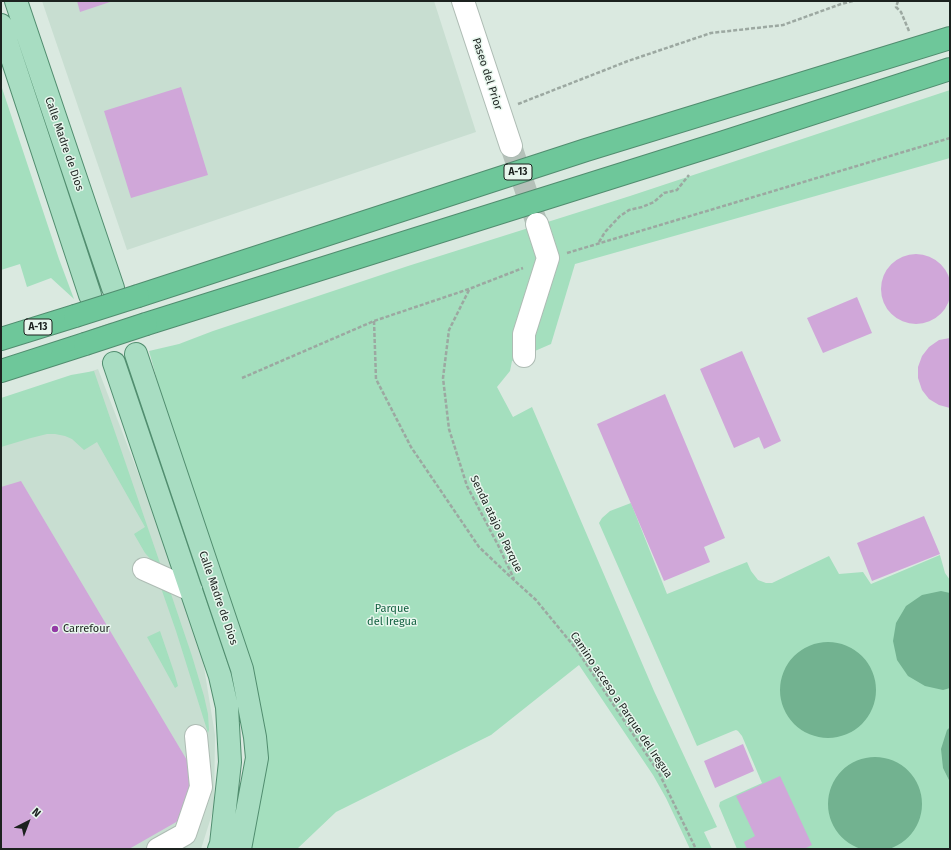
<!DOCTYPE html>
<html>
<head>
<meta charset="utf-8">
<style>
	body { margin:0 }
	#map { position:relative; width:951px; height:850px; overflow:hidden; background:#dae9e0; font-family:"Fira Sans",sans-serif }
	canvas { display:block }
	.frame { position:absolute; inset:0; border:2px solid #1c221f; pointer-events:none }
	.north { position:absolute; left:8px; top:802px; width:40px; height:40px; -webkit-text-stroke:3px #e7f6ed; paint-order:stroke; rotate:42deg; font-size:11px; font-weight:700; line-height:16px; text-align:center; color:#1c221f }
	.north::after { content:''; display:block; margin:auto; width:14px; height:18px; background:#1c221f; clip-path:polygon(50% 0,100% 100%,50% 72%,0 100%) }
</style>
</head>
<body>
<div id="map">
<canvas width="951" height="850"></canvas>
<div class="frame"></div>
<div class="north">N</div>
</div>
<script>
const ctx = document.querySelector('canvas').getContext('2d');
ctx.lineJoin = 'round';
function paint(path, color) { ctx.fillStyle = color; ctx.fill(path, 'evenodd'); }
const poly = rows => new Path2D(rows.map(r => 'M' + r).join(''));
function strokePath(path, color, width, dash) { ctx.strokeStyle = color; ctx.lineWidth = width; ctx.lineCap = dash ? 'butt' : 'round'; ctx.setLineDash(dash || []); ctx.stroke(path); }
function label(font, color, halo, rows, align = 'center') {
  ctx.font = font + ' "Fira Sans",sans-serif'; ctx.lineWidth = 3; ctx.setLineDash([]); ctx.textBaseline = 'middle'; ctx.strokeStyle = halo; ctx.fillStyle = color; for (const [text, x, y, turn = 0] of rows) {
    ctx.save(); ctx.translate(x, y); ctx.rotate((+turn || 0) * Math.PI / 180); ctx.textAlign = isNaN(turn) ? turn : align; if (halo) ctx.strokeText(text, 0, 0); ctx.fillText(text, 0, 0); ctx.restore();
  }
}
paint(poly([
	[42,1,434,1,476,132,127,250],
	[98,369,170,556,203,661,215,735,214,808,201,849,1,849,1,402]
]), '#c8ded1');
paint(poly([
	[1,85,59,259,74,299,51,278,27,287,20,264,1,270],
	[950,90,950,158,575,264,551,344,512,361,510,371,497,387,513,417,532,407,654,691,717,827,704,832,712,849,690,849,666,798,653,775,579,665,491,735,336,812,297,849,248,849,264,745,157,380,149,351,179,344,213,331,408,266,630,196],
	[94,371,162,569,156,565,145,553,134,534,145,527,97,442,84,450,72,439,65,436,55,434,47,434,31,438,1,447,1,398,71,375],
	[631,503,667,594,747,562,751,571,758,580,766,583,772,583,829,556,839,574,863,572,871,584,940,555,945,573,950,580,950,849,737,849,719,806,720,802,724,800,762,783,742,736,738,731,736,730,733,731,697,746,599,523,602,518,610,511],
	[160,585,169,588,192,656,204,696,208,714,209,730,208,733,176,631],
	[160,631,174,672,178,686,175,688,147,637]
]), '#a4dfbe');
paint(poly([
	[941,591,950,593,950,688,943,690,925,686,908,676,897,660,893,641,896,623,906,606,922,595],
	'780 690a48 48 0 1 1 96 0a48 48 0 1 1-96 0Z',
	[950,727,950,782,943,768,941,749,947,730],
	'828 804a47 47 0 1 1 94 0a47 47 0 1 1-94 0Z'
]), '#72b290');
paint(poly([
	[77,1,113,1,80,12],
	[181,87,208,175,131,198,104,111],
	'881 289a35 35 0 1 1 70 0a35 35 0 1 1-70 0Z',
	[857,297,872,333,823,353,807,318],
	[950,338,950,408,939,405,929,399,922,390,918,378,918,367,922,356,929,347,939,340],
	[742,351,781,441,764,449,759,437,734,448,700,369],
	[665,394,725,538,704,547,710,562,664,581,597,424],
	[21,481,194,772,178,821,129,849,1,849,1,487],
	[924,516,940,554,872,581,857,543],
	[743,744,754,771,715,788,704,761],
	[780,776,812,845,804,849,747,849,744,842,755,836,736,796]
]), '#d0a7d9');
strokePath(poly([
	[511,146,536,221]
]), '#b4c1b9', 22, [22, 11]);
strokePath(poly([
	[113,288,136,354],
	[90,295,114,363]
]), '#b4c1b9', 22, [22, 11]);
const minor = poly([
	[463,1,511,146],
	[524,356,524,334,548,258,537,224],
	[144,569,191,590],
	[158,849,185,834,201,787,196,736]
]);
const major = poly([
	[16,1,113,288],
	[1,25,90,295],
	[136,354,242,669,255,737,257,758,240,849],
	[114,363,220,676,227,707,230,762,221,844,219,849]
]);
const highway = poly([
	[138,296,586,150,950,38],
	[146,324,724,142,950,69],
	[1,339,75,316],
	[1,371,85,344]
]);
strokePath(minor, '#aebcb4', 24);
strokePath(major, '#518d6f', 24);
strokePath(highway, '#518d6f', 24);
strokePath(poly([
	[898,1,896,7,901,12,909,31],
	[518,104,628,61,711,33,783,25,841,4,853,1],
	[599,242,605,232,620,216,629,210,642,207,654,202,664,193,677,190,689,175],
	[567,253,950,138],
	[469,290,449,330,443,378,449,429,467,486,498,545,514,579],
	[374,321,376,379,411,447,479,547,515,581,536,600,577,650,659,773,696,849],
	[242,378,374,321,469,289,523,268]
]), '#9ca8a1', 2.5, [4, 2]);
strokePath(minor, '#fff', 22);
strokePath(major, '#a8ddc2', 22);
strokePath(highway, '#6ec79a', 22);
const highwayBridge = poly([
	[75,316,138,296],
	[85,344,146,324]
]);
strokePath(highwayBridge, '#518d6f', 24, []);
strokePath(highwayBridge, '#6ec79a', 22);
for (const [x, y, r, color] of [
	[55,629,4,"#943ba6"]
]) { const dot = new Path2D(); dot.arc(x, y, r, 0, 2 * Math.PI); ctx.fillStyle = color; ctx.fill(dot); strokePath(dot, '#e7f6ed', 1.5); }
for (const [x, y, w] of [
	[518,172,28],
	[38,327,28]
]) { const box = new Path2D(); box.roundRect(x - w / 2, y - 8, w, 16, 3); ctx.fillStyle = '#e7f6ed'; ctx.fill(box); strokePath(box, '#1c221f', 1); }
label('bold 10px', '#1c221f', null, [
	["A-13",518,172],
	["A-13",38,327]
]);
label('11px', '#1c221f', '#e7f6ed', [
	["Paseo del Prior",487,74,72],
	["Calle Madre de Dios",64,144,71],
	["Senda atajo a Parque",496,524,64],
	["Calle Madre de Dios",218,598,71],
	["Camino acceso a Parque del Iregua",621,705,56]
]);
label('11px', '#136141', '#e7f6ed', [
	["Parque",392,609],
	["del Iregua",392,622]
]);
label('11px', '#1c221f', '#e7f6ed', [
	["Carrefour",63,629]
], 'left');
</script>
</body>
</html>
